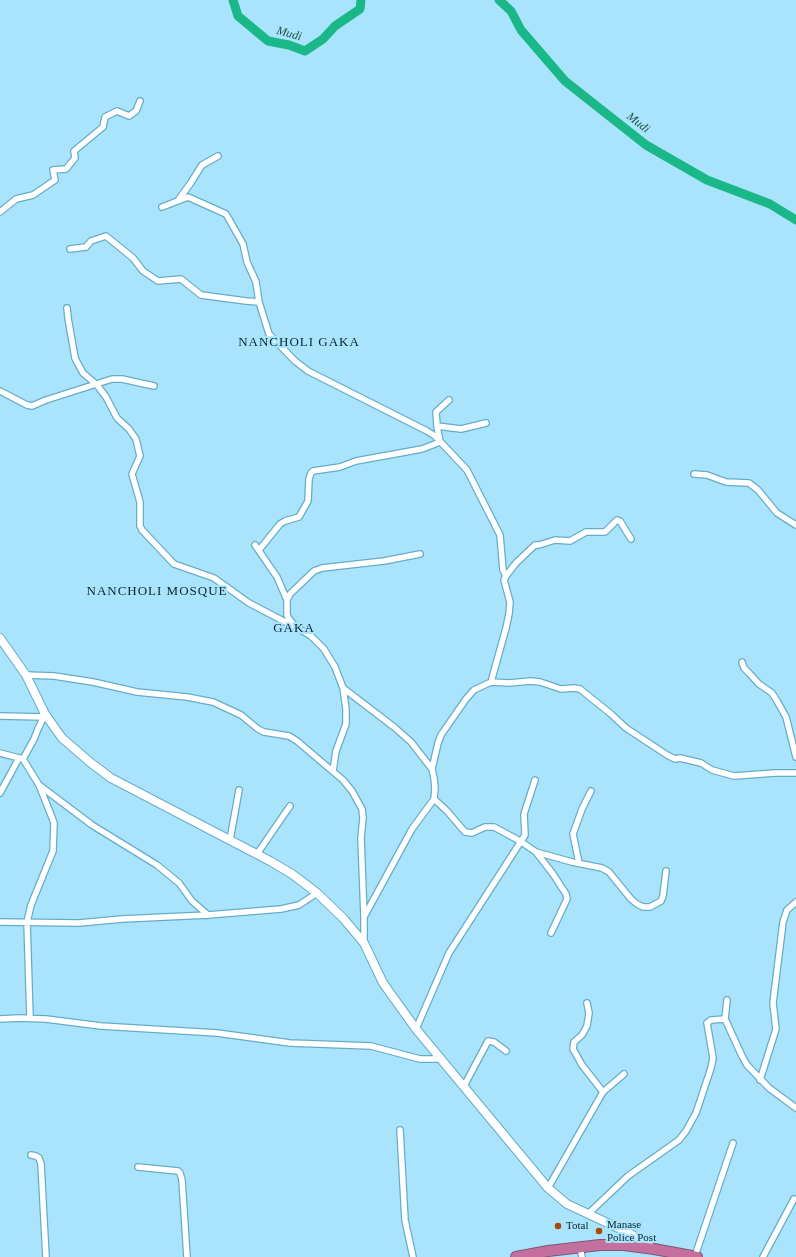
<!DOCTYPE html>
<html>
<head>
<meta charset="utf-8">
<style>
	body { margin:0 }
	canvas { display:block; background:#aae4fc }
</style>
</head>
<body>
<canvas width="796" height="1257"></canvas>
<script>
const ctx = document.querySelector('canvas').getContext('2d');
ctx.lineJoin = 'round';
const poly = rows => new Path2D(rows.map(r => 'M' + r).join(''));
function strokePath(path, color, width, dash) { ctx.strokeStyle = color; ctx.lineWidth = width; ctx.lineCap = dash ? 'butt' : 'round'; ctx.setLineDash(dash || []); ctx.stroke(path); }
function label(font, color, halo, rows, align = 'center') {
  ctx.font = font + ' "Times New Roman",serif'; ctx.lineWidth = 4; ctx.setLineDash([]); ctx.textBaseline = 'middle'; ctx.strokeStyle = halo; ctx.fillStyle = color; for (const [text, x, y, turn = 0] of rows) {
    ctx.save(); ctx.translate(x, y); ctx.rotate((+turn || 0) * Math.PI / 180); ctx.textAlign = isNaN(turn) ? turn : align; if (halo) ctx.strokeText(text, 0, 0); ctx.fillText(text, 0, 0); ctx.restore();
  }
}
strokePath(poly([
	[233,0,238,16,268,41,289,45,305,51,323,39,335,26,360,9,361,0],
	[499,0,511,11,521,30,565,81,646,145,707,180,770,204,796,220]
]), '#1ab888', 9);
const street = poly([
	[179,199,190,184,202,165,218,156],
	[162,207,188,197,226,214,243,244,247,262,256,282,259,302,269,334,295,361,308,371,427,431,435,436,467,470,500,535,503,570,506,576,504,580,510,602,509,614,506,628,491,682],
	[0,212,16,199,33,195,55,180,53,170,66,169,75,158,74,151,103,127,105,117,117,111,129,116,136,111,140,101],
	[70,249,86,247,91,241,106,236,133,258,143,271,158,281,181,279,201,295,246,301,259,302],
	[67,308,68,318,75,358,77,362,83,373,97,385,106,397,117,418,129,429,136,439,140,456,132,474,140,502,140,526,142,530,174,564,214,578,249,603,293,626],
	[0,391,27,405,32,406,46,400,112,379,122,379,154,386],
	[437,426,436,412,449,400],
	[694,474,707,475,726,482,749,483,758,490,777,513,796,525],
	[255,545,277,577,287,600],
	[259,550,280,524,285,521,299,517,308,501,309,479,311,473,313,471,340,467,356,461,422,449,440,442,437,426,461,429,486,423],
	[506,576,516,563,535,545,539,545,555,540,570,541,586,532,605,532,617,520,620,521,631,539],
	[742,662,744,668,750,674,759,684,772,693,777,701,786,717,796,757],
	[26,675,54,676,93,682,137,692,187,697,213,702,241,715,258,729,264,732,289,736,297,741,343,780,352,791,362,809,363,818,361,838,364,917],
	[0,716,44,717],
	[0,753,23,759],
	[432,769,438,743,441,735,466,699,474,690,491,682,509,683,531,681,540,682,561,689,574,688,580,689,611,714,626,728,667,755,675,759,680,758,701,763,712,770,734,776,775,773,796,773],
	[333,771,336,751,346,724,346,709,343,688],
	[39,785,92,825,157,865,179,883,192,901,208,915],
	[0,793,19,758],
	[434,799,447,811,465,832,472,833,485,827,494,827,520,841,536,852,553,874,566,894,567,899,551,933],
	[230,840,239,790],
	[536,852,572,862,602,868,609,872,631,899,637,904,643,907,650,907,661,901,663,896,666,871],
	[257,854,290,806],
	[579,863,573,834,582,809,591,791],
	[0,922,79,923,122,919,208,915,281,909,299,905,317,893],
	[364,943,364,917,412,829,434,799,435,789,434,778,432,769,411,742,394,727,343,688,335,667,324,649,311,636,296,627,289,619,287,615,287,600,290,594,314,571,322,568,384,561,420,554],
	[727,1000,725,1019,742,1056,747,1065,769,1088,796,1108],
	[587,1003,589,1013,587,1026,582,1035,574,1042,573,1049,582,1065,603,1092],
	[30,1018,27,922,31,905,53,851,54,823,51,815,39,785,23,759,34,739,38,729,45,714],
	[0,1019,19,1018,46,1019,101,1026,217,1033,290,1043,371,1046,420,1059,441,1059],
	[416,1029,449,953,525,835,524,814,535,780],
	[760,1080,776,1029,773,1003,783,922,787,910,796,902],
	[464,1086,488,1041,494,1042,506,1051],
	[400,1130,405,1220,413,1257],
	[31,1155,36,1156,39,1158,41,1164,46,1257],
	[138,1167,178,1171,180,1173,182,1180,187,1257],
	[548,1188,603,1092,624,1074],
	[588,1214,628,1176,679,1140,686,1131,696,1113,711,1068,713,1058,707,1023,711,1020,725,1019],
	[580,1247,582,1257],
	[695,1256,733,1143],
	[763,1257,794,1199]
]);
const secondary = poly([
	[0,638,26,675,45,714,62,738,91,763,111,778,270,861,292,874,317,893,343,918,364,943,383,983,416,1029,548,1188,567,1204,631,1234,654,1249]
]);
const highway = poly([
	[516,1257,548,1251,600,1245,624,1245,654,1249,697,1257]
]);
strokePath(street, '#64adca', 8);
strokePath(secondary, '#64adca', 10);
strokePath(highway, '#805678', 12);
strokePath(street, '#fff', 5.5);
strokePath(secondary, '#fff', 8);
strokePath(highway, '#c3709f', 10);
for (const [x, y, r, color] of [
	[558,1226,4,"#ab490a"],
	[599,1231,4,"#ab490a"]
]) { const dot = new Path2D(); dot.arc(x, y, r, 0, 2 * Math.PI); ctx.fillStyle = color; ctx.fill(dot); strokePath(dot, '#aae4fc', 1.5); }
label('11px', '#052530', '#aae4fc', [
	["Manase",607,1225],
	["Police Post",607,1238],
	["Total",566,1226]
], 'left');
label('italic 12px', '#19513d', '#aae4fc', [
	["Mudi",289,34,15],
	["Mudi",638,123,38]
]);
ctx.letterSpacing = '1px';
label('13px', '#052530', '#aae4fc', [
	["NANCHOLI GAKA",299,343],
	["NANCHOLI MOSQUE",157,592],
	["GAKA",294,629]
]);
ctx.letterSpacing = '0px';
</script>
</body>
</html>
